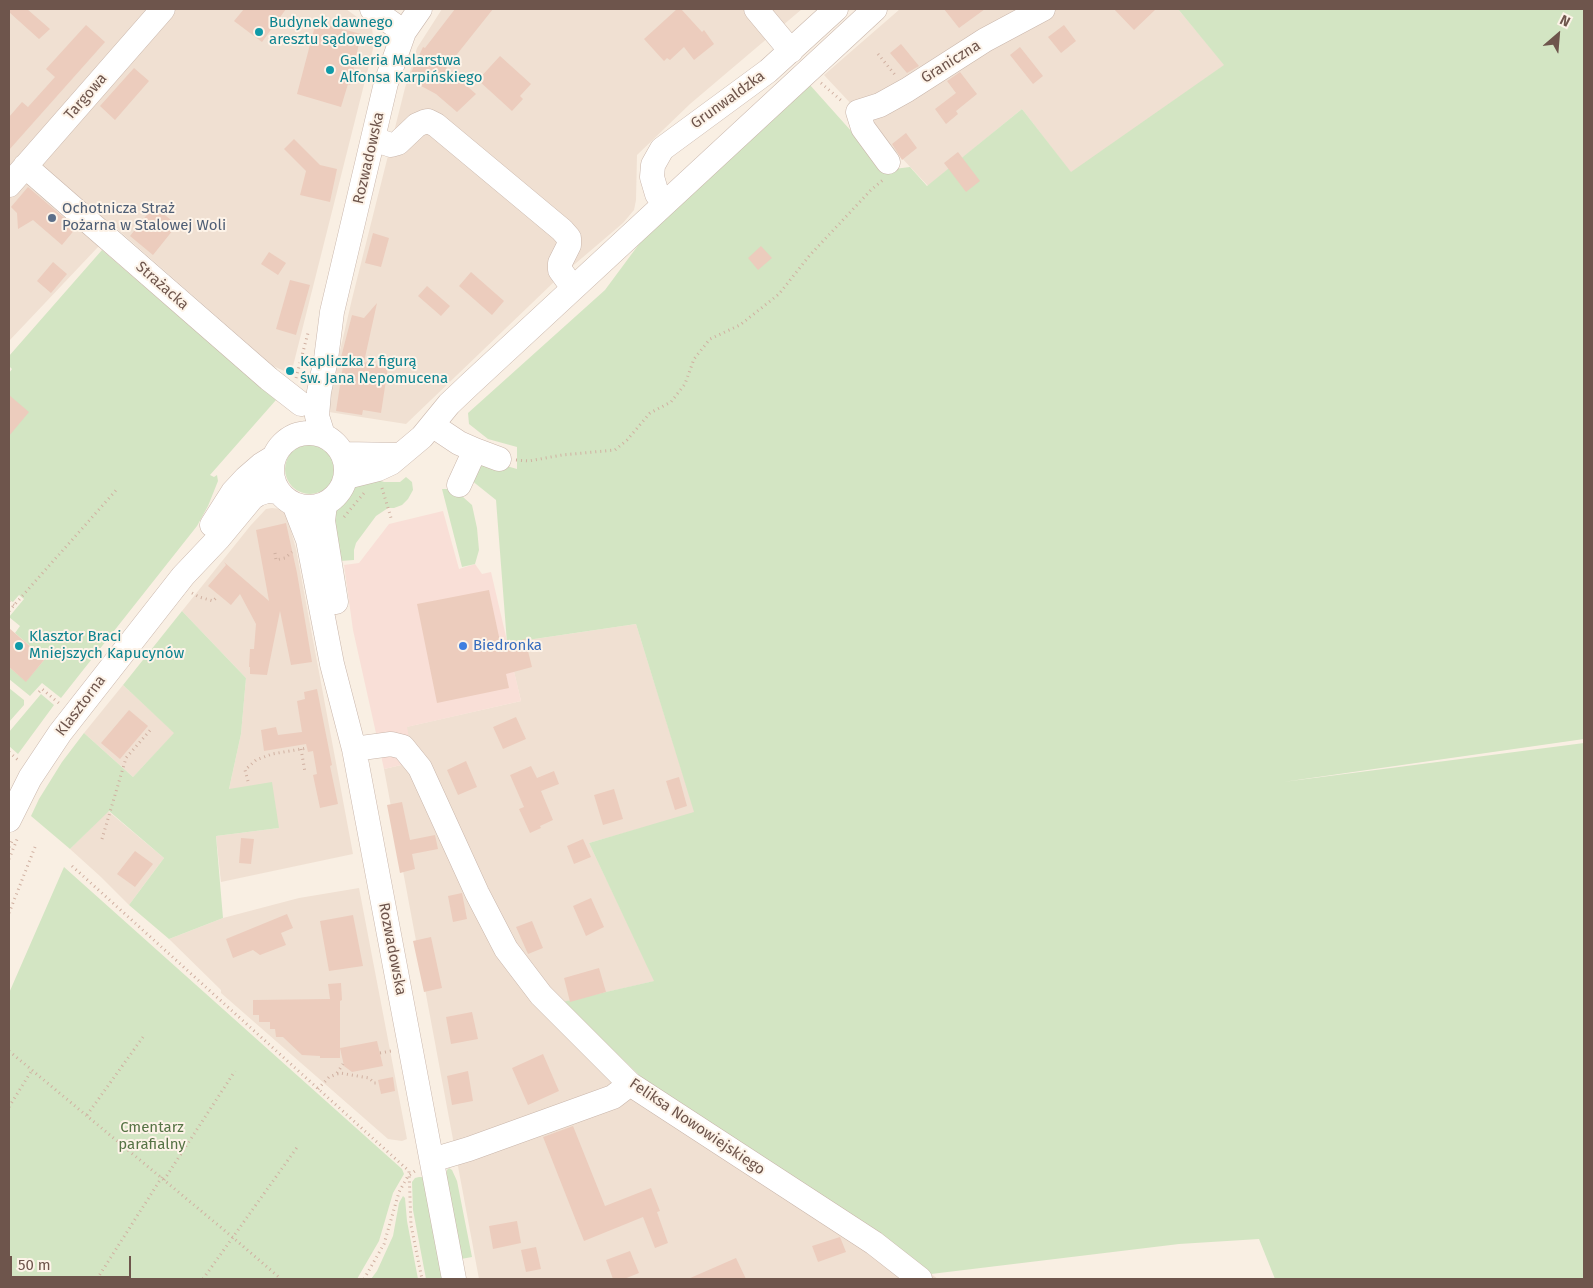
<!DOCTYPE html>
<html>
<head>
<meta charset="utf-8">
<style>
	body { margin:0 }
	#map { position:relative; width:1593px; height:1288px; overflow:hidden; background:#f9efe3; font-family:"Fira Sans",sans-serif }
	canvas { display:block }
	.frame { position:absolute; inset:0; border:10px solid #6e554c; pointer-events:none }
	.north { position:absolute; left:1533px; top:10px; width:50px; height:50px; -webkit-text-stroke:4px #fdf3e8; paint-order:stroke; rotate:27deg; font-size:14px; font-weight:700; line-height:20px; text-align:center; color:#6e554c }
	.north::after { content:''; display:block; margin:auto; width:18px; height:22px; background:#6e554c; clip-path:polygon(50% 0,100% 100%,50% 72%,0 100%) }
	.scale { position:absolute; left:10px; top:1256px; width:121px; height:22px; box-sizing:border-box; border:2px solid #6e554c; border-top:0; padding-left:6px; font-size:15px; line-height:18px; white-space:nowrap; color:#6e554c; -webkit-text-stroke:4px #fdf3e8; paint-order:stroke }
</style>
</head>
<body>
<div id="map">
<canvas width="1593" height="1288"></canvas>
<div class="frame"></div>
<div class="north">N</div>
<div class="scale">50 m</div>
</div>
<script>
const ctx = document.querySelector('canvas').getContext('2d');
ctx.lineJoin = 'round';
function paint(path, color) { ctx.fillStyle = color; ctx.fill(path, 'evenodd'); }
const poly = rows => new Path2D(rows.map(r => 'M' + r).join(''));
function strokePath(path, color, width, dash) { ctx.strokeStyle = color; ctx.lineWidth = width; ctx.lineCap = dash ? 'butt' : 'round'; ctx.setLineDash(dash || []); ctx.stroke(path); }
function label(font, color, halo, rows, align = 'center') {
  ctx.font = font + ' "Fira Sans",sans-serif'; ctx.lineWidth = 4; ctx.setLineDash([]); ctx.textBaseline = 'middle'; ctx.strokeStyle = halo; ctx.fillStyle = color; for (const [text, x, y, turn = 0] of rows) {
    ctx.save(); ctx.translate(x, y); ctx.rotate((+turn || 0) * Math.PI / 180); ctx.textAlign = isNaN(turn) ? turn : align; if (halo) ctx.strokeText(text, 0, 0); ctx.fillText(text, 0, 0); ctx.restore();
  }
}
paint(poly([
	[9,9,346,9,372,28,374,45,291,374,273,366,116,228,9,341],
	[442,9,802,9,690,104,637,155,636,200,634,210,623,223,555,281,406,424,329,412,330,394,352,299,405,88,417,48],
	[900,9,1178,9,1225,65,1071,173,1022,109,928,186,824,75],
	[272,508,281,509,286,513,296,549,353,854,221,882,216,836,279,828,229,789,241,734,246,678,182,611,251,525,266,509],
	[636,624,695,813,589,843,655,981,550,1005,634,1080,829,1200,938,1279,479,1279,384,769,414,762,406,727,521,701,507,643],
	[123,685,175,733,133,777,84,733],
	[108,811,164,858,129,905,101,877,70,849],
	[359,888,407,1139,402,1141,388,1139,221,993,221,990,169,939,223,918,299,898]
]), '#f0e0d2');
paint(poly([
	[443,511,459,569,475,564,482,574,491,572,521,701,407,727,414,762,384,769,353,630,344,565,359,563,389,524]
]), '#f9dfd7');
paint(poly([
	[1178,9,1584,9,1584,739,1283,782,1584,743,1584,1279,1275,1279,1259,1239,1179,1244,931,1274,829,1200,643,1079,606,1043,549,1005,654,981,589,843,694,812,636,624,507,643,496,500,471,480,479,458,517,469,517,447,488,439,469,424,468,413,605,290,645,236,810,85,886,170,910,167,927,186,1022,109,1071,172,1224,65],
	[102,250,276,400,210,475,214,477,217,475,218,481,208,506,197,526,61,698,42,683,30,696,9,679,9,667,26,681,45,659,15,633,20,626,9,617,24,599,19,595,13,602,9,600,9,373,12,369,9,366,9,356],
	'285 469a25 25 0 1 1 50 0a25 25 0 1 1-50 0Z',
	[370,477,384,482,400,482,406,477,412,482,413,490,408,499,402,505,394,508,388,508,376,516,356,543,354,550,354,560,340,561,333,513,342,499,354,484],
	[442,489,454,489,472,505,477,528,479,550,475,564,462,567],
	[182,611,246,678,241,734,229,789,272,782,279,828,216,836,223,918,169,939,129,905,164,858,109,811,70,849,31,816,39,799,62,762,84,733,133,777,174,733,123,685],
	[9,688,24,700,24,705,9,722],
	[41,694,54,705,18,754,9,746,9,732],
	[64,867,402,1169,404,1174,393,1193,379,1241,357,1279,9,1279,9,993],
	[449,1168,452,1170,457,1181,472,1257,461,1259,446,1174,447,1170],
	[419,1177,423,1177,445,1279,426,1279,413,1210,412,1182,415,1178],
	[403,1196,405,1198,407,1221,418,1279,371,1279,377,1271,393,1236,399,1203]
]), '#d3e5c3');
paint(poly([
	[9,9,27,9,50,29,39,39,9,12],
	[244,9,286,9,262,42,234,21],
	[455,9,493,9,446,68,476,94,457,112,436,94,408,79,423,47,425,48],
	[677,9,681,9,702,32,704,30,714,44,694,60,684,47,670,60,667,58,664,61,644,39],
	[944,9,985,9,959,28],
	[1114,9,1156,9,1134,30],
	[316,22,361,34,350,85,348,84,341,107,297,94],
	[86,25,105,42,9,150,9,117,22,102,28,107,55,77,46,69],
	[1064,25,1076,41,1061,53,1048,37],
	[901,44,919,66,907,73,890,53],
	[1020,47,1043,76,1033,84,1010,55],
	[500,56,531,84,520,96,523,99,512,111,478,80],
	[134,68,149,81,115,120,100,106],
	[960,72,977,94,956,111,958,114,946,124,935,109,956,93,947,81],
	[906,133,917,148,902,160,892,144],
	[294,139,320,165,337,169,330,202,300,195,306,171,284,149],
	[958,152,980,181,966,192,944,163],
	[28,187,76,228,62,245,33,220,18,229,17,213,11,207],
	[154,206,177,225,153,255,130,236],
	[373,233,389,238,381,267,365,263],
	[761,246,772,258,758,270,748,258],
	[269,252,286,263,278,275,261,264],
	[53,262,67,274,51,293,37,281],
	[471,272,504,301,492,315,459,286],
	[290,280,310,285,296,335,276,329],
	[427,286,450,306,441,316,418,296],
	[377,303,364,362,388,367,381,413,363,410,362,415,336,411,343,366,339,365,352,315,364,318],
	[9,395,29,412,9,436],
	[286,523,297,573,312,662,291,665,280,611,267,675,250,674,250,667,249,667,250,649,254,649,256,624,240,594,231,605,208,586,226,565,224,562,269,601,256,530],
	[489,590,501,646,525,639,532,667,506,674,509,688,437,703,417,604],
	[9,628,45,659,26,682,9,667],
	[317,689,332,765,330,766,338,804,320,808,313,775,317,774,313,751,308,752,306,744,264,751,261,730,276,727,278,735,302,732,297,701,305,699,304,692],
	[129,710,148,726,120,759,101,743],
	[516,717,526,739,503,749,493,727],
	[466,761,477,787,458,795,447,770],
	[531,766,537,778,554,771,559,784,541,791,553,820,540,826,541,828,530,833,519,809,524,807,510,775],
	[679,777,687,806,675,810,666,781],
	[614,789,623,819,603,825,594,795],
	[402,802,410,840,435,835,438,849,412,854,415,869,400,873,387,805],
	[241,838,254,839,251,864,239,863],
	[583,839,591,857,574,864,567,846],
	[135,851,153,864,135,887,117,874],
	[462,893,467,919,453,922,448,896],
	[591,898,604,927,586,936,573,906],
	[287,914,293,928,281,933,286,945,260,955,253,950,233,958,226,939],
	[353,915,363,966,329,971,320,921],
	[532,921,543,948,528,954,516,927],
	[431,937,442,988,424,992,413,941],
	[599,968,606,992,570,1002,564,978],
	[341,983,342,1000,340,1001,340,1058,320,1058,320,1056,302,1055,283,1037,276,1037,275,1029,270,1029,270,1022,259,1022,259,1015,253,1015,253,1000,330,999,328,984],
	[472,1012,478,1039,451,1044,446,1017],
	[377,1041,383,1066,352,1072,344,1066,340,1048],
	[543,1054,559,1091,528,1105,512,1068],
	[468,1071,473,1101,452,1105,447,1076],
	[393,1077,395,1091,381,1094,378,1080],
	[573,1126,605,1206,651,1188,660,1211,657,1212,668,1243,655,1248,643,1217,584,1241,543,1137],
	[517,1221,521,1243,493,1249,489,1226],
	[840,1237,846,1252,818,1262,812,1246],
	[536,1247,541,1269,526,1272,521,1250],
	[630,1251,639,1273,624,1279,613,1279,606,1260],
	[736,1258,746,1279,688,1279]
]), '#ecccbd');
const minor = poly([
	[372,9,404,32],
	[756,9,791,51],
	[373,139,391,145,398,143,417,125,424,122,428,121,436,125,562,230,569,238,569,245,560,263,560,270,573,288],
	[888,162,863,128,858,112,880,105,907,90,985,40,1043,9],
	[25,166,269,379,301,404],
	[9,185,163,9],
	[664,204,657,194,652,177,653,165,662,149,768,71,836,9],
	[432,425,459,443,475,450,459,485],
	'272 470a37 37 0 1 1 74 0a37 37 0 1 1-74 0Z',
	[323,435,317,416,319,392,326,359,332,312,386,83,404,32,420,9],
	[475,450,499,459],
	[344,454,400,455],
	[346,477,378,469,391,463,422,437,449,404,469,385,875,9],
	[294,504,308,540,332,664,354,749,454,1279],
	[325,504,323,521,336,602],
	[212,525,233,492,246,478,261,465,274,457],
	[354,749,391,744,403,747,420,768,477,893,506,949,541,995,630,1084,874,1243,920,1279],
	[9,820,30,778,60,733,183,576,218,539,252,498,258,494,267,491,279,492],
	[432,1160,469,1149,613,1097,630,1084]
]);
strokePath(minor, '#c9b6ab', 25);
strokePath(poly([
	[878,54,896,76],
	[821,83,843,102],
	[296,378,308,333],
	[516,460,529,461,562,455,615,450,627,440,650,413,671,402,685,384,694,359,710,339,740,325,779,294,810,255,871,190,884,179],
	[382,488,391,518],
	[344,517,364,493],
	[275,553,276,560,285,558,292,552],
	[192,593,199,597,213,601,217,597],
	[9,602,14,605],
	[9,611,118,488],
	[39,692,42,689,60,704],
	[301,749,305,772],
	[9,752,18,760],
	[248,781,245,770,256,760,272,754,307,748],
	[102,839,126,758,152,728],
	[9,847,13,839],
	[9,859,18,837],
	[72,866,409,1171,411,1225,422,1279],
	[9,913,35,847],
	[9,1051,230,1235,281,1279],
	[380,1053,391,1051],
	[337,1073,343,1064],
	[318,1089,329,1077,340,1073,369,1078,374,1083,379,1083],
	[9,1107,32,1070],
	[87,1115,143,1037],
	[164,1180,235,1071],
	[97,1279,162,1177],
	[203,1279,298,1146],
	[364,1279,384,1244,399,1192,408,1176,415,1171]
]), '#d0b0a1', 3, [1, 4]);
strokePath(minor, '#fff', 24);
for (const [x, y, r, color] of [
	[259,32,5,"#0f9aa8"],
	[330,70,5,"#0f9aa8"],
	[52,218,5,"#5c6f8a"],
	[290,371,5,"#0f9aa8"],
	[19,646,5,"#0f9aa8"],
	[463,646,5,"#3f7fe0"]
]) { const dot = new Path2D(); dot.arc(x, y, r, 0, 2 * Math.PI); ctx.fillStyle = color; ctx.fill(dot); strokePath(dot, '#fdf3e8', 2); }
label('15px', '#0d838f', '#fdf3e8', [
	["Budynek dawnego",269,23],
	["aresztu sądowego",269,40],
	["Galeria Malarstwa",340,61],
	["Alfonsa Karpińskiego",340,78],
	["Kapliczka z figurą",300,362],
	["św. Jana Nepomucena",300,379],
	["Klasztor Braci",29,637],
	["Mniejszych Kapucynów",29,654]
], 'left');
label('15px', '#6e554c', '#fdf3e8', [
	["Graniczna",951,62,-32],
	["Targowa",86,97,-49],
	["Grunwaldzka",728,100,-36],
	["Rozwadowska",369,158,-77],
	["Strażacka",162,286,41],
	["Klasztorna",81,706,-53],
	["Rozwadowska",392,949,79],
	["Feliksa Nowowiejskiego",697,1127,34]
]);
label('15px', '#4e5e75', '#fdf3e8', [
	["Ochotnicza Straż",62,209],
	["Pożarna w Stalowej Woli",62,226]
], 'left');
label('15px', '#366cbe', '#fdf3e8', [
	["Biedronka",473,646]
], 'left');
label('15px', '#567345', '#fdf3e8', [
	["Cmentarz",152,1128],
	["parafialny",152,1145]
]);
</script>
</body>
</html>
